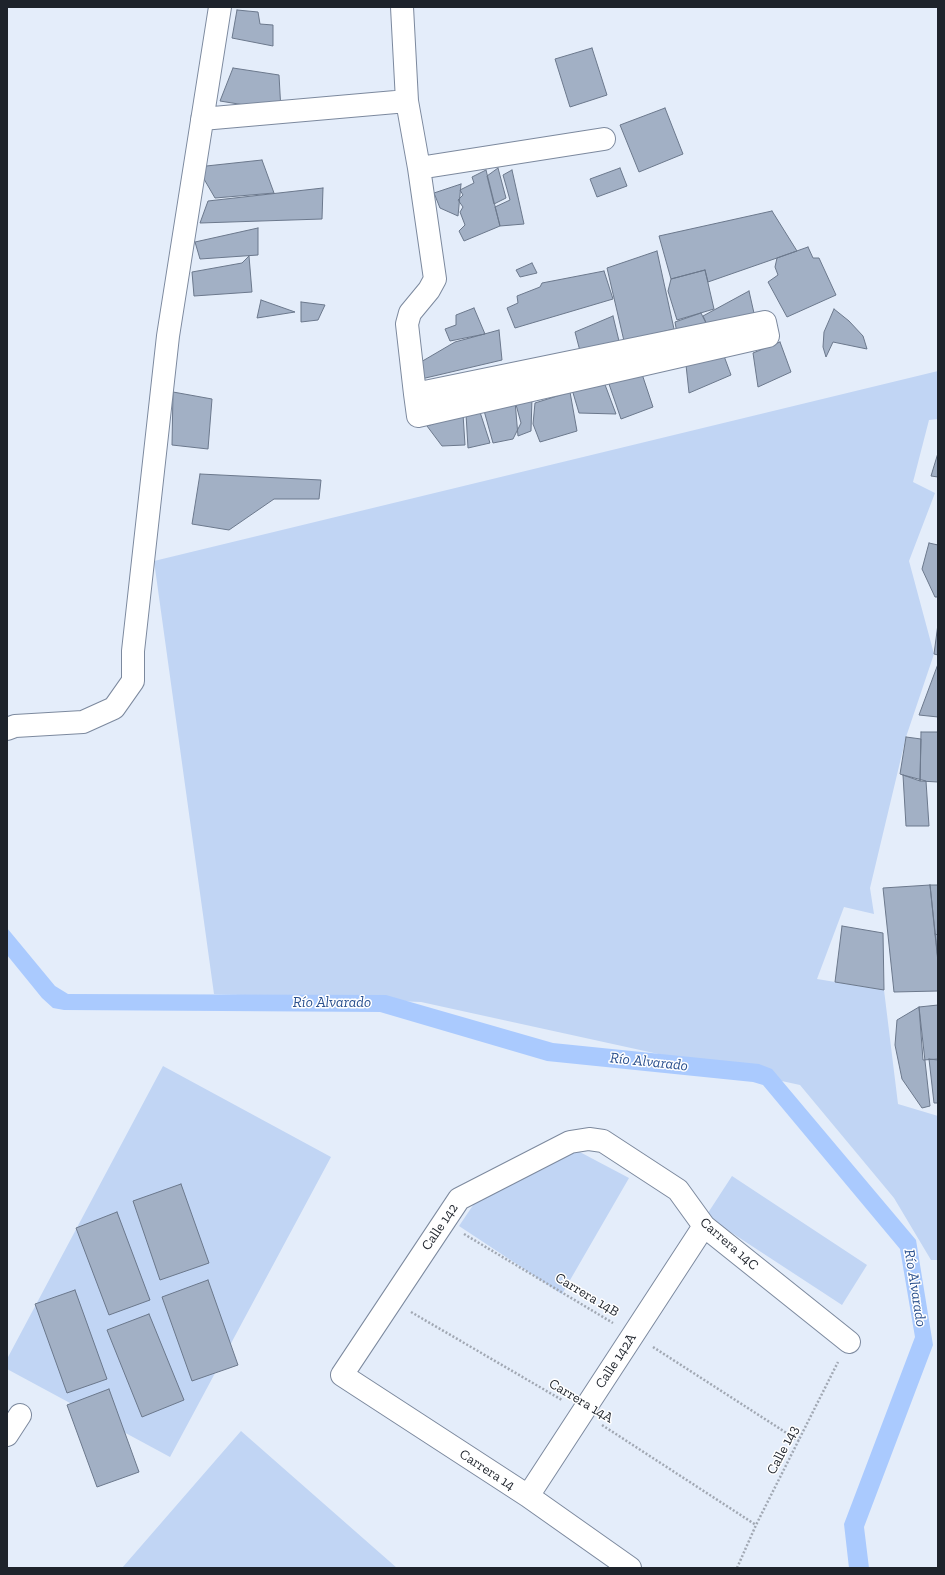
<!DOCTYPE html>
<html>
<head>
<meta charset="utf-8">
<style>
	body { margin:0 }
	#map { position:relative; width:945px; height:1575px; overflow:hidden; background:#e4edfa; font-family:"Zilla Slab",serif }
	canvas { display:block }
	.frame { position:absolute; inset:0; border:8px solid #1e232b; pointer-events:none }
</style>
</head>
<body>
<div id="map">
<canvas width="945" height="1575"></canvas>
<div class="frame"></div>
</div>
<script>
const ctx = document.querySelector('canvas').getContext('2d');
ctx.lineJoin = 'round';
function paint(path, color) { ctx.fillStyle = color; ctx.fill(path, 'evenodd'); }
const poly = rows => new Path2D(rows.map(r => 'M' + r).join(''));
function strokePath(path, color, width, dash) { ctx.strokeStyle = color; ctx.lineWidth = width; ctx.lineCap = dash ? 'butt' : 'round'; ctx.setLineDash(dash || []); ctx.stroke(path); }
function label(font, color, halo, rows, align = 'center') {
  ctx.font = font + ' "Zilla Slab",serif'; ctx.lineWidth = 3; ctx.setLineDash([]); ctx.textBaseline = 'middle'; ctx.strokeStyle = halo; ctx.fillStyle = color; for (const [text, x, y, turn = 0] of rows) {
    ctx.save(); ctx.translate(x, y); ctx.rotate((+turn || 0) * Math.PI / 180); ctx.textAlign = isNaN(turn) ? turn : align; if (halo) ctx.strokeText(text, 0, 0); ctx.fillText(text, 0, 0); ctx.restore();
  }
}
paint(poly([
	[938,371,938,419,929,420,913,482,935,493,909,561,934,654,906,737,870,888,874,914,844,907,817,979,884,990,898,1104,938,1116,938,1260,931,1260,894,1198,800,1085,421,1002,214,994,154,561],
	[163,1066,331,1157,170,1457,7,1369,7,1359],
	[576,1150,629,1178,562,1294,459,1226,482,1192],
	[732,1176,867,1265,842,1305,706,1216],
	[241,1431,397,1568,122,1568]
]), '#c1d5f4');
paint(poly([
	[7,928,55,986,68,994,386,995,553,1043,759,1064,772,1069,916,1240,933,1345,864,1527,869,1568,849,1568,844,1524,915,1337,900,1249,763,1085,753,1082,547,1061,380,1012,64,1010,53,1008,42,998,7,955]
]), '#aacafe');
const building = poly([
	[237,10,258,12,260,24,273,25,273,46,232,38,237,10],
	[592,48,607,95,570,107,555,59,592,48],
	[233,68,279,75,281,111,220,101,233,68],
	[665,108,683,154,639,172,620,125,665,108],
	[262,160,274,193,215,198,197,167,262,160],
	[498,168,506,198,494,204,487,176,498,168],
	[620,168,627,186,597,197,590,179,620,168],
	[486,170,500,226,464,241,459,231,465,225,460,212,463,207,458,200,463,195,460,190,474,183,472,177,486,170],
	[512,170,524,224,500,226,495,207,510,200,503,175,512,170],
	[461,184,458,216,440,208,434,193,461,184],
	[323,188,322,219,200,223,208,201,323,188],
	[772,211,797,251,708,282,705,270,671,279,659,236,772,211],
	[258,228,258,255,200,259,195,242,258,228],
	[808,247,813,258,819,258,836,295,787,317,768,282,778,275,775,267,777,258,808,247],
	[657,251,674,329,624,341,607,268,657,251],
	[249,256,252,292,194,296,192,272,242,263,249,256],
	[532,263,537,273,520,277,516,270,532,263],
	[705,270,714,309,677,320,668,291,671,279,705,270],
	[604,271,613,299,515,328,507,308,518,303,517,296,540,287,542,283,604,271],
	[749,291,756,322,710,331,703,316,749,291],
	[261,300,295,312,257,318,261,300],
	[301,302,325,305,318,320,301,322,301,302],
	[474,308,485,334,450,341,445,329,456,325,456,315,474,308],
	[834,309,849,321,863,336,867,349,833,342,826,357,823,347,824,332,834,309],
	[701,313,710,331,678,339,675,322,701,313],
	[613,316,619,341,580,351,575,332,613,316],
	[499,330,502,360,417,380,414,366,455,342,499,330],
	[780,342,791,372,758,387,753,353,780,342],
	[724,356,731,375,689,393,686,365,724,356],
	[642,374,653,407,621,419,609,384,642,374],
	[604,382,616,414,579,413,571,386,604,382],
	[173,392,212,399,208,449,172,445,173,392],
	[570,392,577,431,540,442,533,424,535,403,570,392],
	[532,398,531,431,518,436,515,401,532,398],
	[515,401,521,423,513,439,493,443,483,407,515,401],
	[479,409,490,443,468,448,466,414,479,409],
	[463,414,465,445,442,446,427,426,463,414],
	[938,453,938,477,931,476,938,453],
	[200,474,321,480,319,499,274,499,229,530,192,524,200,474],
	[929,543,938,545,938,597,935,597,922,569,929,543],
	[938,624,938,655,934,654,938,624],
	[938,664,938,717,919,715,938,664],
	[921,732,938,732,938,782,920,781,921,732],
	[906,737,921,739,920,781,900,774,906,737],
	[903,775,926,781,929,826,906,826,903,775],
	[930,885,938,960,938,991,894,992,883,888,930,885],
	[930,885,938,885,938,935,935,934,930,885],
	[842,926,883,933,884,990,835,982,842,926],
	[935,934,938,935,938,962,935,934],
	[938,1005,938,1059,923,1060,919,1007,938,1005],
	[919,1007,930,1106,922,1108,902,1079,895,1045,897,1020,919,1007],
	[929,1059,938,1060,938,1103,934,1103,929,1059],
	[181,1184,209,1263,160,1280,133,1201,181,1184],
	[117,1212,150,1300,109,1315,76,1228,117,1212],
	[208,1280,238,1365,192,1381,162,1297,208,1280],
	[75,1290,107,1379,67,1393,35,1304,75,1290],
	[149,1314,184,1400,142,1417,107,1330,149,1314],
	[109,1389,139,1472,97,1487,67,1405,109,1389]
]);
paint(building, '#a2b0c5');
strokePath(building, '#6b788c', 1);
const minor = poly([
	[402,7,407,101,419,168,435,279,429,290,410,313,407,324,415,394,418,416,768,336,765,322,415,394],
	[202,119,407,101],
	[419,168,604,139],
	[7,729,15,726,83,722,114,708,133,681,133,651,168,336,220,7],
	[7,1435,20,1415],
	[528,1496,704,1226],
	[630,1568,528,1496,342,1375,459,1199,570,1142,589,1139,603,1141,678,1190,704,1226,849,1342]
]);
strokePath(minor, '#7c899e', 24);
strokePath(poly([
	[464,1234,613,1323],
	[411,1312,562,1400],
	[653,1347,799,1441],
	[602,1425,756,1525],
	[737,1568,756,1525,838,1362]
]), '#a1a8b3', 2.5, [2, 2]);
strokePath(minor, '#fff', 22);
label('14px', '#1e232b', '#fff', [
	["Calle 142",440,1227,-56],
	["Carrera 14C",729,1244,41],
	["Carrera 14B",587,1295,31],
	["Calle 142A",616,1361,-57],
	["Carrera 14A",581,1401,31],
	["Calle 143",783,1450,-63],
	["Carrera 14",487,1470,33]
]);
label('italic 15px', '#2b518f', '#fff', [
	["Río Alvarado",332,1003],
	["Río Alvarado",649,1062,6],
	["Río Alvarado",915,1288,81]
]);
</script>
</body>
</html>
